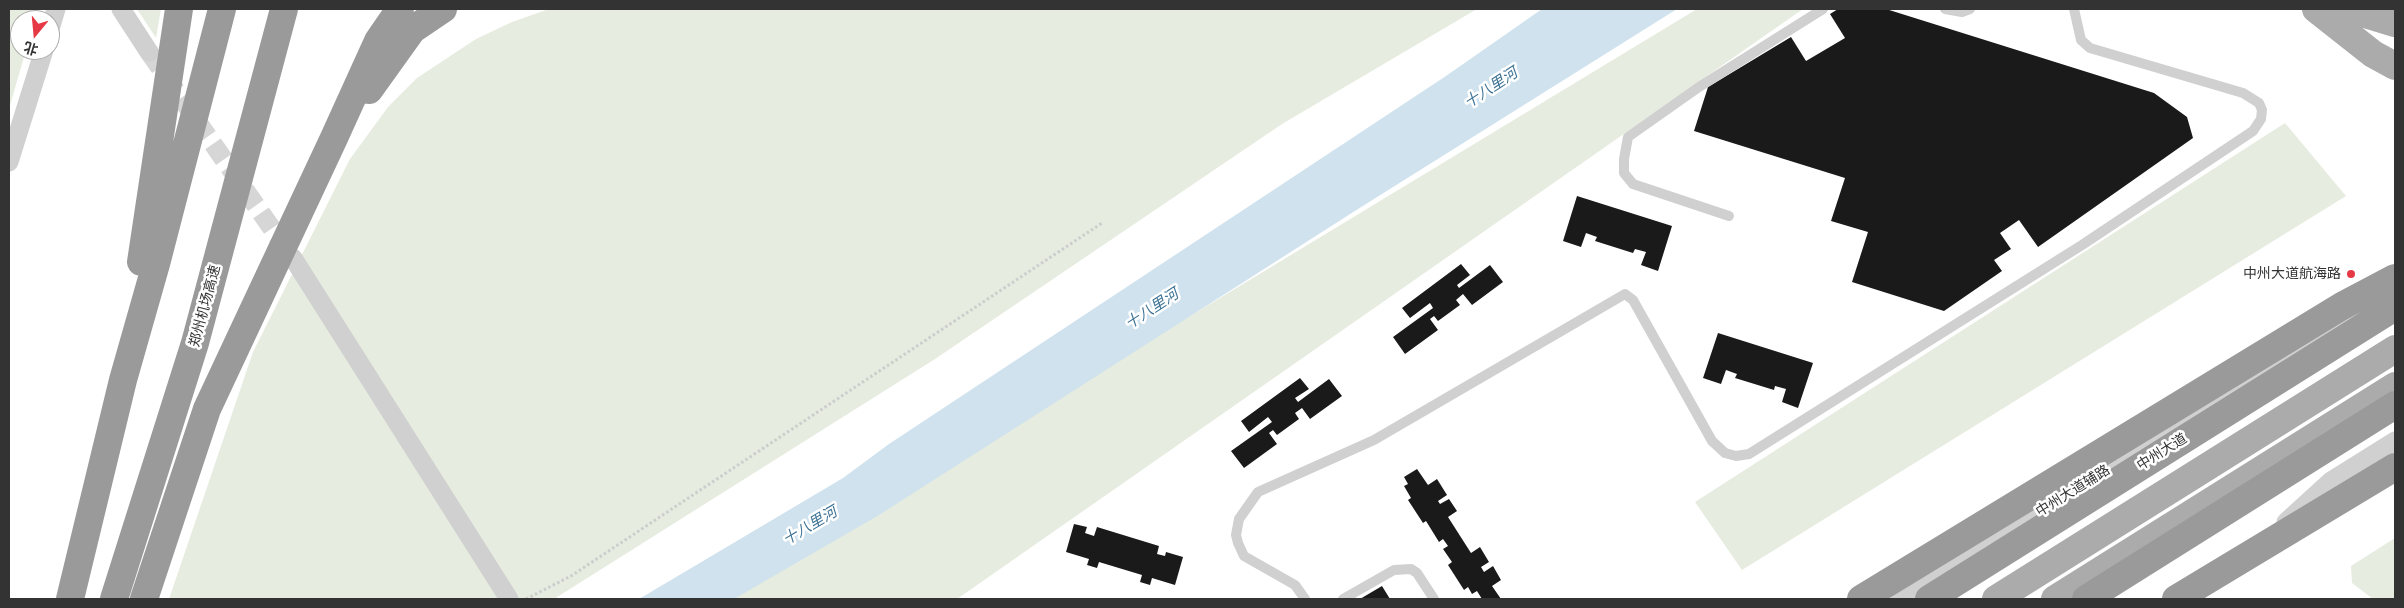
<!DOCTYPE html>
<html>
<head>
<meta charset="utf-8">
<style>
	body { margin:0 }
	#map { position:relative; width:2404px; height:608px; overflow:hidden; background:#fff; font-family:Inter,"Noto Sans SC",sans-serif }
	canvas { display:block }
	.frame { position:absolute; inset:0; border:10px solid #333; pointer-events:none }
	.north { position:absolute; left:10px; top:10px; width:50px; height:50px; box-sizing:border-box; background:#fff; border:1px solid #adadad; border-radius:50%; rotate:197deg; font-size:14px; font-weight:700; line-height:20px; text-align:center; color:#333 }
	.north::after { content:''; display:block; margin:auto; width:18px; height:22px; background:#e63946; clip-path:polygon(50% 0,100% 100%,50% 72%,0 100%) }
</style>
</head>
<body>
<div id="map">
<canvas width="2404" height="608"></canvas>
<div class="frame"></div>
<div class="north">北</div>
</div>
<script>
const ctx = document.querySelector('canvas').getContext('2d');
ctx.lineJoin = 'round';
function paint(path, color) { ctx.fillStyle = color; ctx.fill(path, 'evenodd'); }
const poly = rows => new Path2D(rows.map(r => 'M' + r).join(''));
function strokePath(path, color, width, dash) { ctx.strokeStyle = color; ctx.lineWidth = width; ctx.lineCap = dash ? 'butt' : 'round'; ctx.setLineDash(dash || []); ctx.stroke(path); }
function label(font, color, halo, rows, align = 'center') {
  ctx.font = font + ' Inter,"Noto Sans SC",sans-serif'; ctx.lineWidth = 5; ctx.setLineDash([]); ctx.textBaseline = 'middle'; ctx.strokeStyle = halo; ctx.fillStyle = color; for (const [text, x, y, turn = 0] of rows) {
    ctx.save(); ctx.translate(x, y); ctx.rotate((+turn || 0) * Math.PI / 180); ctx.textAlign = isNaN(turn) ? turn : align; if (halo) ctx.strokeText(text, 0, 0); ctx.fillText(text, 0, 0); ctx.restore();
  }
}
paint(poly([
	[9,9,39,9,36,20,20,20,20,50,26,50,9,109],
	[137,9,161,9,156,38],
	[549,9,1477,9,1282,124,935,359,554,599,169,599,253,352,350,159,388,107,417,78,476,39,512,22],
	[1697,9,1803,9,957,599,723,599],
	[2285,123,2346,196,1742,570,1695,502],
	[2395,538,2395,599,2373,599,2352,583,2351,566]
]), '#e6ecdf');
paint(poly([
	[1542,9,1677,9,1358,209,879,515,734,599,639,599,843,478,889,444,1446,76]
]), '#cfe2ee');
paint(poly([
	[1838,9,1886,9,2154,93,2187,117,2193,138,2038,247,2019,220,2000,233,2011,249,1994,260,2002,271,1944,311,1852,282,1868,232,1831,221,1845,178,1694,131,1708,87,1791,37,1806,61,1845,38,1830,14],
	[1577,196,1672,226,1658,271,1641,265,1646,252,1635,249,1633,253,1595,241,1597,237,1586,233,1581,247,1563,241],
	[1461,264,1470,275,1457,285,1459,288,1490,265,1503,282,1472,305,1463,294,1456,300,1460,305,1438,321,1434,316,1430,319,1438,330,1405,354,1393,337,1433,308,1430,303,1410,318,1402,308],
	[1718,333,1813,363,1798,408,1782,402,1786,389,1775,386,1774,390,1735,378,1737,374,1726,370,1721,384,1703,378],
	[1300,378,1309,389,1295,398,1298,402,1329,379,1342,396,1310,419,1302,408,1295,413,1299,419,1277,435,1273,430,1269,433,1277,444,1244,468,1231,451,1272,422,1268,417,1249,432,1241,421],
	[1417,469,1428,485,1437,479,1447,495,1438,501,1440,504,1449,499,1457,511,1448,517,1471,553,1480,547,1489,562,1481,567,1484,572,1493,566,1501,580,1492,586,1501,599,1482,599,1477,591,1472,594,1468,587,1464,590,1448,565,1452,562,1443,549,1448,546,1443,539,1439,542,1426,521,1423,523,1408,500,1411,498,1404,486,1408,484,1404,477],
	[1074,524,1087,527,1085,533,1094,536,1097,527,1159,546,1157,554,1165,556,1166,552,1183,557,1175,585,1152,578,1150,585,1140,582,1142,575,1099,562,1097,568,1087,565,1089,559,1066,552],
	[1382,586,1390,599,1360,599]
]), '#1a1a1a');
strokePath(poly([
	[149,52,289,253]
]), '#d6d6d6', 19, [19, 9]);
strokePath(poly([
	[526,599,571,576,1102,223]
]), '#cdcdcd', 3, [2.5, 2.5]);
strokePath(poly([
	[1945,9,1962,12,1970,9],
	[1729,216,1633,184,1624,173,1624,159,1628,137,1699,87,1823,9],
	[1305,599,1295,585,1244,556,1238,543,1236,535,1239,519,1258,492,1374,440,1625,294,1633,300,1712,441,1725,453,1736,456,1749,454,2082,245,2253,131,2261,119,2262,110,2259,103,2243,93,2090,48,2081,40,2074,9],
	[1343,599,1394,570,1411,569,1417,573,1434,599]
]), '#d0d0d0', 10);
strokePath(poly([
	[121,9,149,52],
	[50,29,56,9],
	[9,162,44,50],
	[293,258,509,599],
	[2286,522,2331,481,2395,441],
	[1900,599,2339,325,2370,302]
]), '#d0d0d0', 19);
strokePath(poly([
	[2316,9,2373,54,2395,66],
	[2349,9,2395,23],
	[1996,599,2395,349],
	[2055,599,2395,386]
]), '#ababab', 28);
strokePath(poly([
	[369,90,412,30,443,9],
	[141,262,179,9],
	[70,599,123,380,156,264,222,9],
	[114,599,195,343,284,9],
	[144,599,207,409,334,138,378,41,400,9],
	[1861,599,2342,306,2395,278],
	[1929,599,2395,307],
	[2086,599,2395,405]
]), '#9a9a9a', 28);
strokePath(poly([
	[2176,599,2395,467]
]), '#9a9a9a', 28);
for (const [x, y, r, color] of [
	[2351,274,5,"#e63946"]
]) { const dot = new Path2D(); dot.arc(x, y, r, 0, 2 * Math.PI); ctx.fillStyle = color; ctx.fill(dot); strokePath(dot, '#fff', 2); }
label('14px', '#333', '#fff', [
	["中州大道航海路",2341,274]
], 'right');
label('14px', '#333', '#fff', [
	["郑州机场高速",205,306,-75],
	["中州大道",2162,452,-32],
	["中州大道辅路",2073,491,-32]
]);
label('italic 15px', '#3f7597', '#fff', [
	["十八里河",1491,88,-33],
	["十八里河",1152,309,-33],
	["十八里河",810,526,-31]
]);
</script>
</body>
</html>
